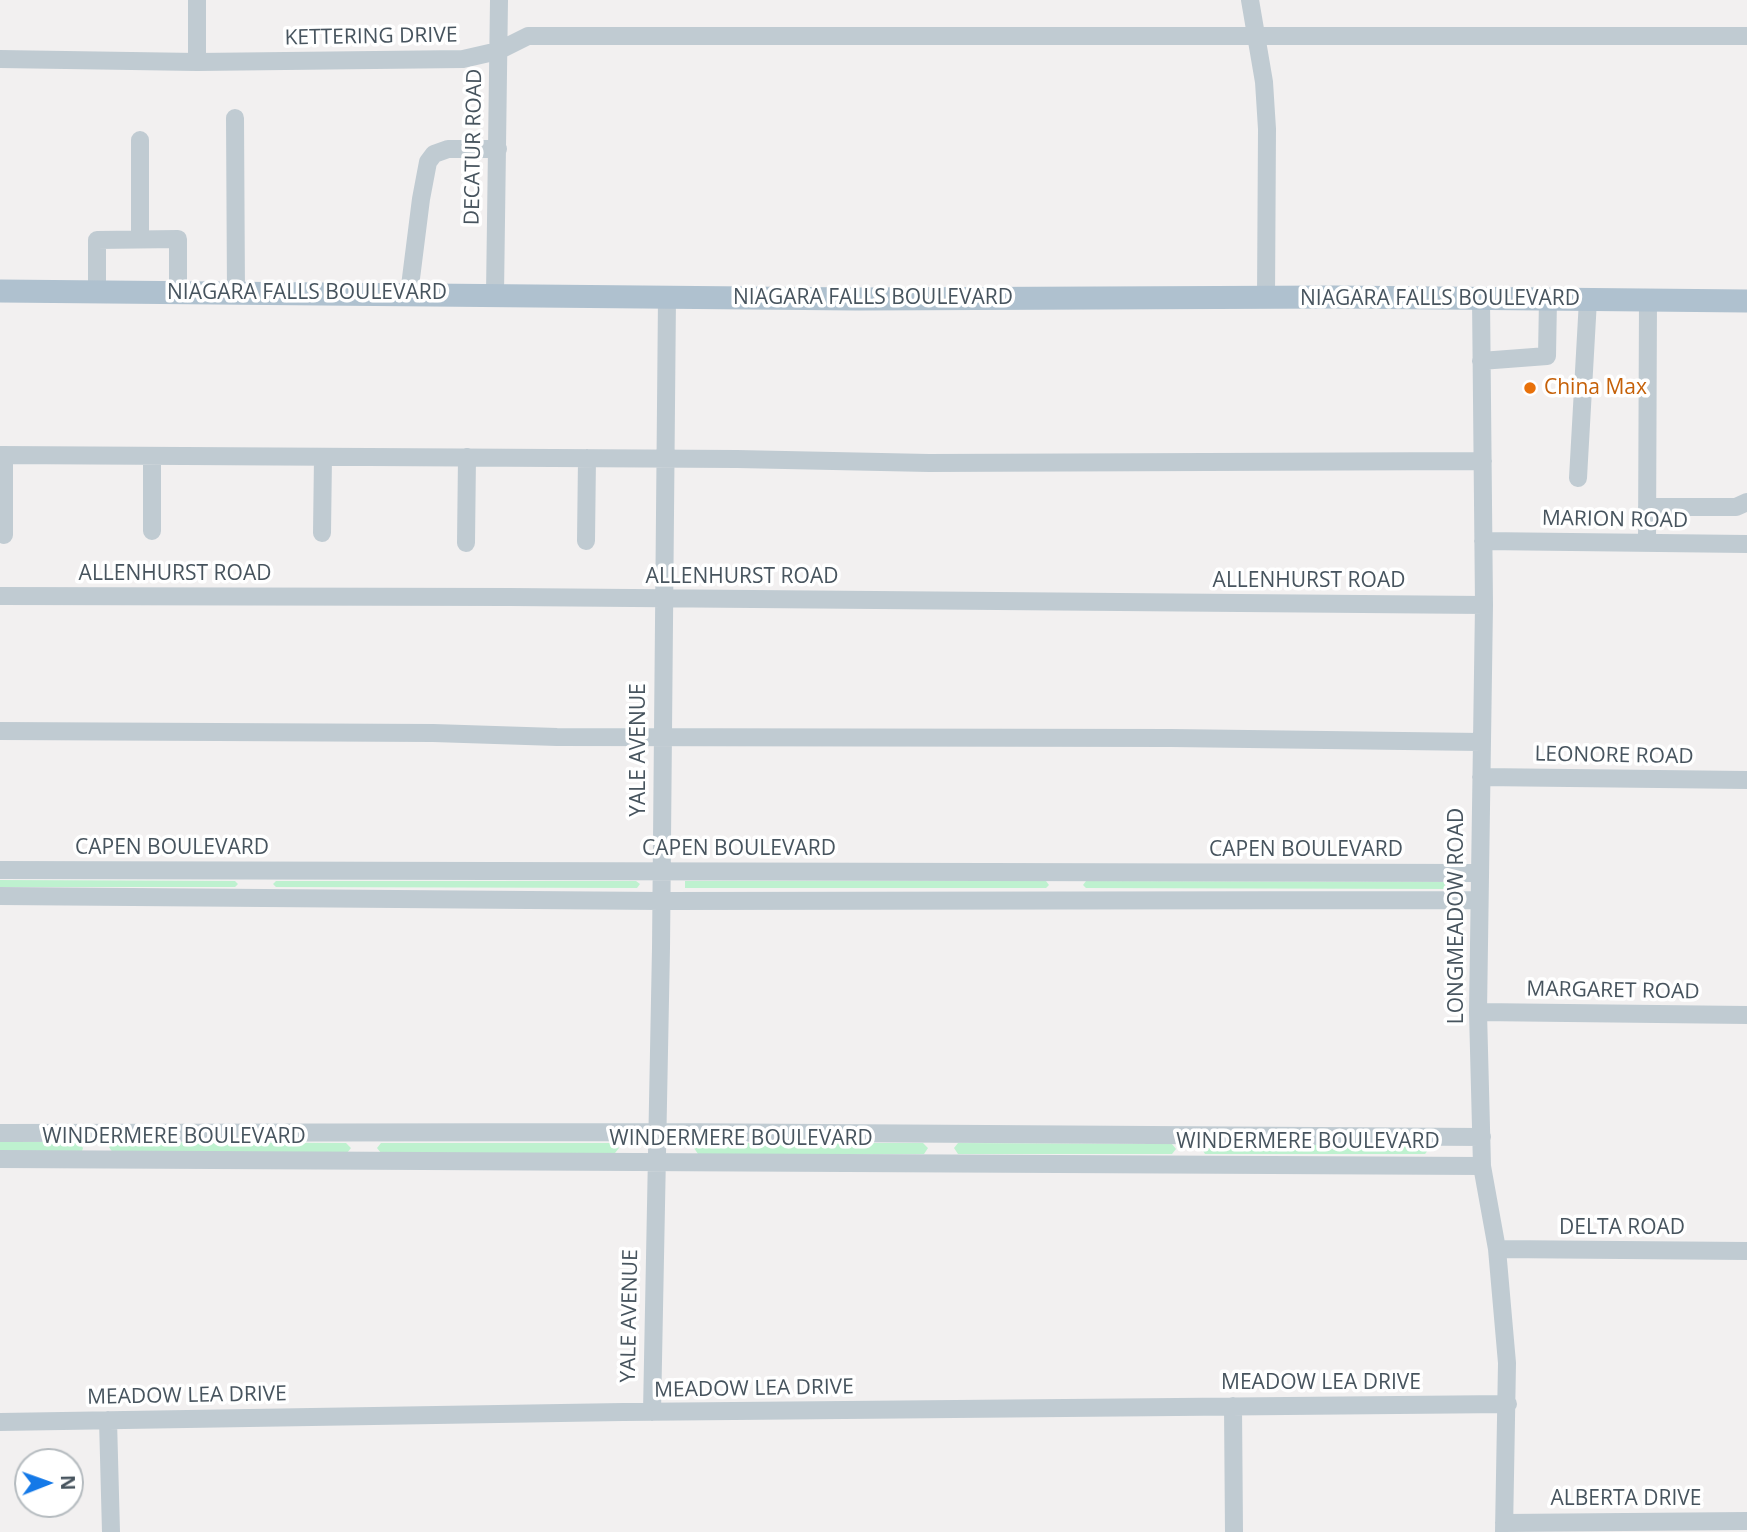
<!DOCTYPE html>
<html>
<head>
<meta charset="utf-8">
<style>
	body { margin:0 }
	#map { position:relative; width:1747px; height:1532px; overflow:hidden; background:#f2f0f0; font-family:"Open Sans",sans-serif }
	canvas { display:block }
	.north { position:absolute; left:14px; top:1448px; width:70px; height:70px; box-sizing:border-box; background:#fff; border:2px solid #b5bbbf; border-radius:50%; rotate:89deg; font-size:19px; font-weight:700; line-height:28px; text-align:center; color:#47545e }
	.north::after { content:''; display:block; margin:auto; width:24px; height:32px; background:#1479e8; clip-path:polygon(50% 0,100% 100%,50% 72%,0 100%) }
</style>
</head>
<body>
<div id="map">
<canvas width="1747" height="1532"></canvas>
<div class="north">N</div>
</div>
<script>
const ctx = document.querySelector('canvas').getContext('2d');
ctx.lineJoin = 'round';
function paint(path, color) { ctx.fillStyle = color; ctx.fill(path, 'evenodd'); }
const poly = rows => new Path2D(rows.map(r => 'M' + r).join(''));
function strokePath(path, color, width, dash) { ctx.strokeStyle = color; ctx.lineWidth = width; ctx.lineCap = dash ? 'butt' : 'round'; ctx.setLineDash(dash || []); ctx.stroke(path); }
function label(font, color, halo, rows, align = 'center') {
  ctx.font = font + ' "Open Sans",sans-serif'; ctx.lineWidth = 7; ctx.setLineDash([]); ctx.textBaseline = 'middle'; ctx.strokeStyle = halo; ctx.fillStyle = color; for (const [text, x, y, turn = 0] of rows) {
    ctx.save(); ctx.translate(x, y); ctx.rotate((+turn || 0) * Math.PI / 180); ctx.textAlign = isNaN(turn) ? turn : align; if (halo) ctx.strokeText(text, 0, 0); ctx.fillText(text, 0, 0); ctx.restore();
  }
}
paint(poly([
	[0,880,235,881,238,884,235,887,0,887],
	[276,881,636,881,640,884,637,888,276,887,273,884],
	[685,881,1046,881,1049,885,1046,888,685,888],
	[1086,881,1449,882,1452,885,1449,889,1086,888,1083,885],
	[0,1142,79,1142,83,1148,82,1151,0,1153],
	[113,1142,346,1143,351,1148,347,1153,113,1153,109,1147],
	[381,1143,614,1143,619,1148,615,1153,381,1153,377,1148],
	[698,1143,923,1143,928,1148,924,1154,698,1154,694,1148],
	[958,1143,1172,1144,1176,1149,1172,1154,958,1154,954,1148],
	[1206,1143,1425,1144,1429,1149,1425,1154,1205,1154,1202,1149]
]), '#bef1cf');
strokePath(poly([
	[197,0,197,62],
	[1250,0,1264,82,1267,129,1266,298],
	[0,59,197,62,463,59,498,51,528,36,1747,36],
	[235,118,236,293],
	[140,140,140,239],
	[97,292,97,240,178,239,178,292],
	[409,294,421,199,428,162,434,154,448,149,498,149],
	[495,294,499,0],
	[1481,298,1484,605,1478,1012,1482,1166,1497,1249,1507,1363,1504,1532],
	[1481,361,1547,356,1548,299],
	[0,455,737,459,929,463,1483,461],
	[1578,478,1588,300],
	[1647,507,1736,507,1747,502],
	[152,531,152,456],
	[322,533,323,457],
	[4,535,4,455],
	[586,541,587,458],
	[1483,541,1747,544],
	[466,543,467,457],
	[1647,543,1648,300],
	[0,596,510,597,1484,605],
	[0,731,433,733,557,737,1171,738,1481,742],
	[1481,777,1747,780],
	[0,870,1478,873],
	[0,896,661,901,1478,900],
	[1478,1012,1747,1015],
	[0,1133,657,1132,1482,1137],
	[0,1159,1482,1166],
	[1497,1249,1747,1251],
	[1233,1406,1234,1532],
	[652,1412,661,948,667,297],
	[108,1420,111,1532],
	[0,1422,623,1412,1508,1404],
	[1504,1523,1747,1521]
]), '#c0cbd2', 18);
strokePath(poly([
	[0,291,857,299,1336,297,1747,301]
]), '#afc1cf', 23);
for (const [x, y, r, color] of [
	[1530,388,7,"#e8710a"]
]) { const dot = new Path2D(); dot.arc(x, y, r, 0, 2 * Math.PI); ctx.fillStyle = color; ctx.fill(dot); strokePath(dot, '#fff', 2.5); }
label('21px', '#47545e', '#fff', [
	["KETTERING DRIVE",371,37,-1],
	["DECATUR ROAD",474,147,-89],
	["NIAGARA FALLS BOULEVARD",307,293],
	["NIAGARA FALLS BOULEVARD",873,298],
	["NIAGARA FALLS BOULEVARD",1440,299],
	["MARION ROAD",1615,520,1],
	["ALLENHURST ROAD",175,574],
	["ALLENHURST ROAD",742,577],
	["ALLENHURST ROAD",1309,581],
	["YALE AVENUE",639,750,-90],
	["LEONORE ROAD",1614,756,1],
	["CAPEN BOULEVARD",172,848],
	["CAPEN BOULEVARD",739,849],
	["CAPEN BOULEVARD",1306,850],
	["LONGMEADOW ROAD",1457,916,-90],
	["MARGARET ROAD",1613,991,1],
	["WINDERMERE BOULEVARD",174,1137],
	["WINDERMERE BOULEVARD",741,1139],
	["WINDERMERE BOULEVARD",1308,1142],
	["DELTA ROAD",1622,1228],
	["YALE AVENUE",630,1316,-89],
	["MEADOW LEA DRIVE",1321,1383],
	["MEADOW LEA DRIVE",754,1389,-1],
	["MEADOW LEA DRIVE",187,1396,-1],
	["ALBERTA DRIVE",1626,1499]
]);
label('21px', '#c56008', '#fff', [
	["China Max",1544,388]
], 'left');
</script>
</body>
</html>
